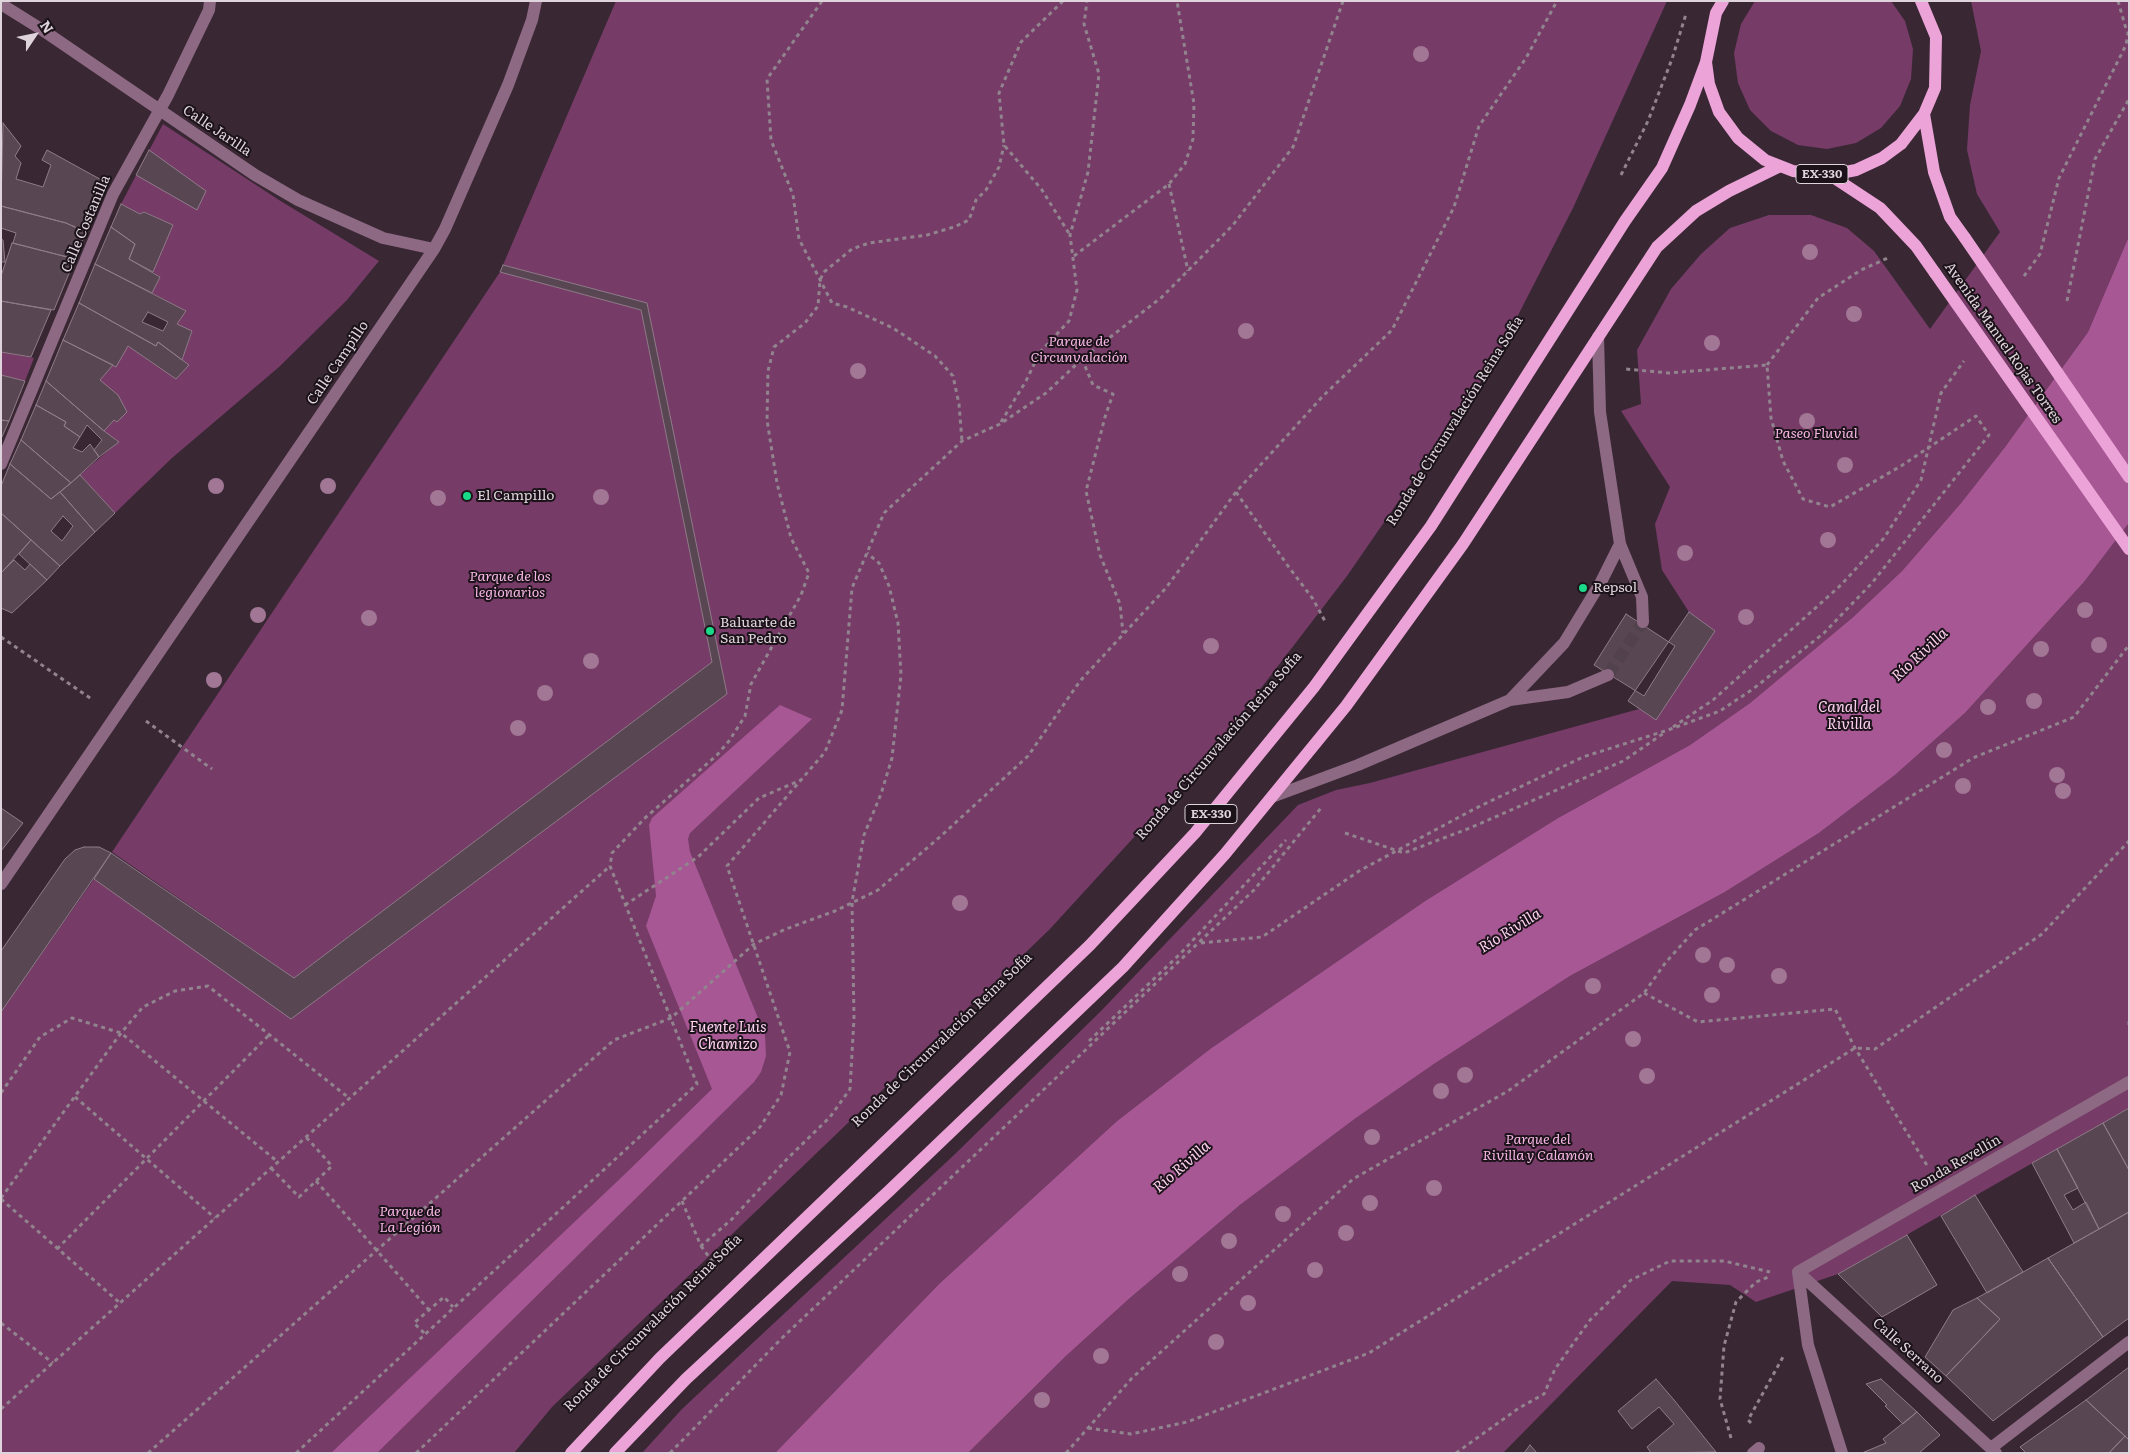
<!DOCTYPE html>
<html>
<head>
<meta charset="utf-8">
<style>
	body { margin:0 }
	#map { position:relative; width:2130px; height:1454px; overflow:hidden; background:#392834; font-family:Literata,serif }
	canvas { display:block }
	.frame { position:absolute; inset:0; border:2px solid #dfd4dc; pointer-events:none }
	.north { position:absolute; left:10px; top:10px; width:50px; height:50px; -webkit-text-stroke:4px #1b1319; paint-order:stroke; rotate:56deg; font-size:14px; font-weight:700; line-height:20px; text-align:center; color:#dfd4dc }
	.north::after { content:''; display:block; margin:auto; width:18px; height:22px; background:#dfd4dc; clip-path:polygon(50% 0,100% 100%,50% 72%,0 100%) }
</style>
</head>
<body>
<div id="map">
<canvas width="2130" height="1454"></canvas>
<div class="frame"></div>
<div class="north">N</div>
</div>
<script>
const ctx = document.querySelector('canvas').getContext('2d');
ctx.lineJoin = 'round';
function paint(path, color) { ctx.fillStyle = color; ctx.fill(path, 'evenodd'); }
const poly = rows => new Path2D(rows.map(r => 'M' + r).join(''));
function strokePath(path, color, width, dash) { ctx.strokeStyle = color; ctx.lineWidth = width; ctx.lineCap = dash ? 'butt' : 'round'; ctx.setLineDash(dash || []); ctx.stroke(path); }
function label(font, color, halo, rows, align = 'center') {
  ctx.font = font + ' Literata,serif'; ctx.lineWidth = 4; ctx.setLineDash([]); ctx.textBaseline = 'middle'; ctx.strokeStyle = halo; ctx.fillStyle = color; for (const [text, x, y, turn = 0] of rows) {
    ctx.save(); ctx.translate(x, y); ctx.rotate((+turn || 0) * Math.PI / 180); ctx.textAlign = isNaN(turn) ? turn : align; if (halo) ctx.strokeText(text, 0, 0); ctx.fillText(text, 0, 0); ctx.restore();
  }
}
paint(poly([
	[616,1,1667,1,1573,208,1493,364,1347,576,1212,752,1049,930,552,1407,514,1453,1,1453,1,1012,94,879,292,1018,727,694,647,304,503,265],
	[1755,1,1891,1,1905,21,1913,49,1911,79,1900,106,1881,128,1856,143,1827,149,1798,145,1771,131,1750,110,1738,83,1734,53,1741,24],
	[1971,1,2129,1,2129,236,2088,332,2005,447,1961,503,1902,571,1852,618,1750,703,1690,745,1558,818,1425,901,1210,1049,1117,1121,939,1284,775,1453,642,1453,682,1409,954,1155,1101,1011,1298,805,1336,790,1370,783,1639,709,1656,719,1714,631,1689,612,1662,570,1655,524,1670,487,1621,411,1641,404,1637,350,1671,289,1701,254,1730,228,1769,215,1811,215,1847,228,1874,251,1930,329,2000,232,1977,194,1967,150,1970,105,1981,51],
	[163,124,279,200,379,261,347,300,279,367,172,458,115,513,80,475,118,442,104,431,114,420,117,422,127,412,100,380,113,365,116,366,128,346,176,379,188,365,182,360,192,332,177,324,186,311,152,293,160,277,153,272,173,225,145,212,140,214,121,204],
	[500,272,641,310,712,662,294,978,112,852],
	[1,352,34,358,25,381,1,375],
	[2129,523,2129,1108,1838,1274,1756,1302,1730,1285,1672,1281,1503,1453,968,1453,1066,1356,1130,1298,1240,1205,1356,1118,1434,1064,1570,976,1725,892,1819,833,1895,775,1965,713,2084,582]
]), '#763b67');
paint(poly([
	[2129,236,2129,523,2084,582,1965,713,1895,775,1819,833,1725,892,1570,976,1434,1064,1356,1118,1240,1205,1130,1298,1066,1356,968,1453,775,1453,939,1284,1117,1121,1210,1049,1425,901,1558,818,1690,745,1750,703,1852,618,1902,571,1961,503,2005,447,2088,332],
	[780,705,812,719,690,833,688,839,690,852,765,1035,766,1056,761,1072,754,1082,377,1453,331,1453,625,1174,712,1089,646,926,656,896,649,825,652,818]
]), '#a75793');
const building = poly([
	[3,123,21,146,15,156,21,163,16,179,43,187,51,165,42,160,47,150,107,183,86,232,66,223,1,206,3,123],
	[149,150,206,191,197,210,136,175,149,150],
	[121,204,140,214,144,212,173,225,153,272,129,259,135,244,111,227,121,204],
	[1,206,66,223,86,232,75,259,13,243,16,233,1,228,1,206],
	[111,227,135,244,129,259,160,277,152,293,95,264,111,227],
	[1,239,3,240,5,262,1,262,1,239],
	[12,243,75,259,54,310,1,301,1,276,12,243],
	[95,264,186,311,177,324,192,331,182,360,158,342,156,346,79,303,95,264],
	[148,312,168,322,163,331,142,322,148,312],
	[503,265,647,303,727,694,291,1019,94,879,111,853,294,978,712,662,641,310,500,272,503,265],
	[1,301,51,310,31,357,1,352,1,301],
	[79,303,156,346,158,342,189,365,176,379,128,346,116,367,63,340,79,303],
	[63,340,113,365,100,380,118,395,127,412,117,422,114,420,104,431,46,381,63,340],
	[1,375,25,381,9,421,1,420,1,375],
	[46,381,104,431,119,442,99,457,94,450,102,440,87,425,80,437,64,426,66,422,36,405,46,381],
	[36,405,66,422,64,426,80,437,73,448,82,452,90,444,99,457,71,483,21,440,36,405],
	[1,420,9,421,1,439,1,420],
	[21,440,71,483,51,499,10,464,21,440],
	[10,464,51,499,60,492,95,532,60,566,1,513,1,486,10,464],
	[63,516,73,526,62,541,51,531,63,516],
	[80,475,115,513,95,532,60,492,80,475],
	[1,513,31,540,1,573,1,513],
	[31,540,60,566,47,580,19,554,31,540],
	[14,560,25,570,30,564,47,580,12,613,1,608,1,573,14,560],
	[1689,612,1715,631,1656,720,1628,701,1689,612],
	[1626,614,1675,646,1644,696,1594,665,1626,614],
	[1,808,23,823,1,851,1,808],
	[84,847,99,847,111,853,1,1012,1,951,65,859,75,850,84,847],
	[2129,1108,2129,1170,2103,1123,2129,1108],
	[2103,1123,2129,1170,2129,1212,2099,1229,2057,1149,2103,1123],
	[2057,1149,2078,1188,2064,1195,2073,1210,2086,1202,2099,1229,2074,1243,2032,1163,2057,1149],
	[1975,1195,2023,1272,1987,1293,1941,1216,1975,1195],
	[2129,1212,2129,1318,2103,1337,2048,1258,2129,1212],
	[1907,1235,1937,1285,1882,1317,1838,1274,1907,1235],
	[2048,1258,2103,1337,1993,1421,1946,1376,2000,1319,1977,1298,2048,1258],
	[1977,1298,2000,1319,1946,1376,1925,1357,1953,1310,1977,1298],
	[2129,1367,2129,1440,2086,1400,2129,1367],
	[1656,1379,1674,1400,1716,1452,1651,1453,1647,1447,1674,1424,1659,1407,1632,1429,1618,1411,1656,1379],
	[1881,1379,1917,1412,1903,1424,1885,1406,1887,1405,1866,1384,1881,1379],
	[2086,1400,2125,1436,2109,1453,2026,1453,2020,1447,2086,1400],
	[1917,1412,1940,1435,1919,1453,1862,1453,1886,1443,1883,1439,1917,1412],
	[2125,1436,2129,1440,2129,1453,2109,1453,2125,1436],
	[1530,1445,1537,1453,1524,1453,1530,1445]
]);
paint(building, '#594653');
strokePath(building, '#907b89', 1);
strokePath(poly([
	[1608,675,1643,622]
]), '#52424d', 12, [12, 6]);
strokePath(poly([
	[822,1,767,79,771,140,793,195,799,239,832,303,847,307,893,328,935,356,953,376,959,404,962,441],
	[1063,1,1021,42,999,93,1004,145,1042,190,1070,235],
	[2118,1,2127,32],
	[1621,175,1648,121,1672,59,1686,14],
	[1169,184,1188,271],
	[1074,256,1169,184,1185,164,1193,139,1194,104,1177,1],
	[2024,276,2040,254,2059,178,2126,45,2129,28],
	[2067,301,2095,159,2129,99],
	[1082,359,1093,385,1113,394,1105,417,1086,491,1100,555,1120,604,1123,633],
	[1767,365,1818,298,1861,270,1890,257],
	[1001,422,1026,381,1040,352,1069,321,1077,290,1070,235,1088,172,1099,74,1084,24,1087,1],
	[1236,492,1288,566,1313,599,1326,623],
	[1,637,93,700],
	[146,721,212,769],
	[1673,727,1713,700,1841,585,1884,538,1921,480,1941,393,1964,361],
	[1345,833,1404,853,1470,828,1623,761,1664,733],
	[625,905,698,857,759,798,801,780],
	[1201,943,1262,937,1359,871,1476,808,1583,757,1668,730,1720,711,1753,689,1824,633,1872,583,1989,435,1976,416,1901,466,1830,507,1803,499,1783,461,1771,418,1767,365,1669,373,1626,369],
	[1644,993,1698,1022,1835,1009,1855,1048,1928,1167],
	[2129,1021,2129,1026],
	[1089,1041,1181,953,1286,840],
	[1,1093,40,1037,72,1018,121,1033,278,1162],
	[75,1097,215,1218],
	[271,1168,299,1197,332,1166,306,1137],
	[316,1181,429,1310],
	[1,1198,121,1033,143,1007,175,991,208,986,349,1098],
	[1,1199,120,1303],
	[682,1201,701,1246,732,1219,787,1159,830,1117,850,1089,854,1018,852,902,864,835,881,794,892,758,901,675,898,623,889,586,879,563,867,553],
	[701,1246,717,1268],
	[57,1249,270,1034],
	[1,1323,53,1363],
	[424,1333,414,1323,444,1297,453,1307],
	[1,1409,610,866],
	[1751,1423,1748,1420,1783,1357],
	[1088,1428,1131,1434,1187,1422,1369,1353,1855,1048,1875,1049,2042,934,2129,841],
	[1731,1438,1720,1399,1724,1346,1736,1302,1756,1282,1771,1276],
	[148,1453,614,1040,671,1018,754,944,786,929,835,911,878,890,941,836,1028,756,1080,681,1166,588,1236,492,1323,396,1392,330,1454,207,1479,126,1526,58,1557,1],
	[296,1453,697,1084,610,866,612,853,645,818,717,755,729,741,745,716,751,684,801,595,809,573,791,538,777,483,767,420,768,371,774,347,805,323,818,306,820,280,824,272,852,249,869,243,927,235,954,227,969,220,976,200,986,190,999,167,1004,145],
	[416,1453,760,1127,781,1095,790,1052,727,866,825,752,842,710,852,588,884,513,962,441,1000,424,1046,393,1082,359,1162,297,1233,225,1293,147,1343,1],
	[670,1453,782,1338,1254,890,1321,808],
	[1066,1453,1132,1378,1353,1179,1508,1091,1644,993,1666,962,1695,930,1973,758,2074,717,2129,645],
	[1456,1453,1519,1408,1544,1394,1555,1369,1590,1320,1631,1280,1670,1261,1724,1261,1770,1272]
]), '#92848e', 3, [4, 4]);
strokePath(poly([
	[1,4,41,29,255,175,298,200,383,238,434,249],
	[1598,337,1600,412,1620,544,1642,597,1643,622],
	[1,464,113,194,168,95,209,10,210,1],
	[1510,700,1564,643,1601,582,1620,544],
	[1272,797,1358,765,1510,700,1568,692,1608,675],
	[1,884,434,249,445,229,508,85,532,20,536,1],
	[1798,1272,2129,1082],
	[1798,1272,1996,1453],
	[1798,1272,1808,1345,1842,1453],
	[1991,1448,2129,1342],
	[1753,1453,1759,1448]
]), '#8d6983', 12);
strokePath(poly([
	[1723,1,1716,13,1706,62,1709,84,1719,112,1738,138,1765,160,1793,171,1830,175,1856,170,1882,158,1901,144,1924,114,1935,88,1936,37,1921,1],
	[1924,114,1934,172,1950,217,1965,238],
	[1830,175,1880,208,1916,246,1935,273],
	[571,1453,660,1358,1090,945,1195,833,1314,687,1431,526,1625,221,1662,168,1690,105,1706,62],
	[615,1453,686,1379,889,1191,1123,967,1225,854,1346,706,1463,544,1657,247,1696,211,1729,191,1778,167]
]), '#eca3d8', 12);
strokePath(poly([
	[1965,238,2129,477],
	[1935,273,2129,549]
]), '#eca3d8', 12);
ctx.fillStyle = '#a27695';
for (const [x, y] of [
	[1421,54],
	[1810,252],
	[1854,314],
	[1246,331],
	[1712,343],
	[858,371],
	[1807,421],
	[1845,465],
	[216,486],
	[328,486],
	[601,497],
	[438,498],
	[1828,540],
	[1685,553],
	[2085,610],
	[258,615],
	[1746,617],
	[369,618],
	[2099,645],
	[1211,646],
	[2041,649],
	[591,661],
	[214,680],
	[545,693],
	[2034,701],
	[1988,707],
	[518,728],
	[1944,750],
	[2057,775],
	[1963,786],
	[2063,791],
	[960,903],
	[1703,955],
	[1727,965],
	[1779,976],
	[1593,986],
	[1712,995],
	[1633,1039],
	[1465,1075],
	[1647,1076],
	[1441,1091],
	[1372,1137],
	[1434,1188],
	[1370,1203],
	[1283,1214],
	[1346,1233],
	[1229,1241],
	[1315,1270],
	[1180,1274],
	[1248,1303],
	[1216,1342],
	[1101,1356],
	[1042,1400]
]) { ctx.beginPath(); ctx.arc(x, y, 8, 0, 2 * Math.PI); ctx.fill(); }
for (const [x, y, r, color] of [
	[467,496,5,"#1ad988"],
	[1583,588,5,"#1ad988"],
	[710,631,5,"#1ad988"]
]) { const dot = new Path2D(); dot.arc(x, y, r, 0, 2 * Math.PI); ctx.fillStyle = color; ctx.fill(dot); strokePath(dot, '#1b1319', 2); }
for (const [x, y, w] of [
	[1822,174,52],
	[1211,814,52]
]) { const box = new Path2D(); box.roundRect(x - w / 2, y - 9.5, w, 19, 4); ctx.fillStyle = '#1b1319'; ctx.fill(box); strokePath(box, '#dfd4dc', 1); }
label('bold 12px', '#dfd4dc', null, [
	["EX-330",1822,174],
	["EX-330",1211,814]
]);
label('14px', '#dfd4dc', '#1b1319', [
	["Calle Jarilla",217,131,34],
	["Calle Costanilla",86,224,-67],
	["Avenida Manuel Rojas Torres",2003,343,55],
	["Calle Campillo",338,363,-56],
	["Ronda de Circunvalación Reina Sofía",1455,421,-58],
	["Ronda de Circunvalación Reina Sofía",1219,746,-49],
	["Ronda de Circunvalación Reina Sofía",942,1040,-44],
	["Ronda Revellín",1956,1164,-30],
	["Ronda de Circunvalación Reina Sofía",653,1323,-45],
	["Calle Serrano",1908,1351,42]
]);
label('italic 14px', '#f7b6e5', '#1b1319', [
	["Parque de",1079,342],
	["Circunvalación",1079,358],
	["Paseo Fluvial",1816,434],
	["Parque de los",510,577],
	["legionarios",510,593],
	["Parque del",1538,1140],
	["Rivilla y Calamón",1538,1156],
	["Parque de",410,1212],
	["La Legión",410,1228]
]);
label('14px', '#dfd4dc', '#1b1319', [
	["El Campillo",477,496],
	["Repsol",1593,588],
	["Baluarte de",720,623],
	["San Pedro",720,639]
], 'left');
label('italic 15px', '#ffd2f1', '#1b1319', [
	["Río Rivilla",1920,655,-43],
	["Canal del",1849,708],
	["Rivilla",1849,725],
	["Río Rivilla",1510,931,-32],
	["Fuente Luis",728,1028],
	["Chamizo",728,1045],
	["Río Rivilla",1182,1167,-41]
]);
</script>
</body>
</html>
